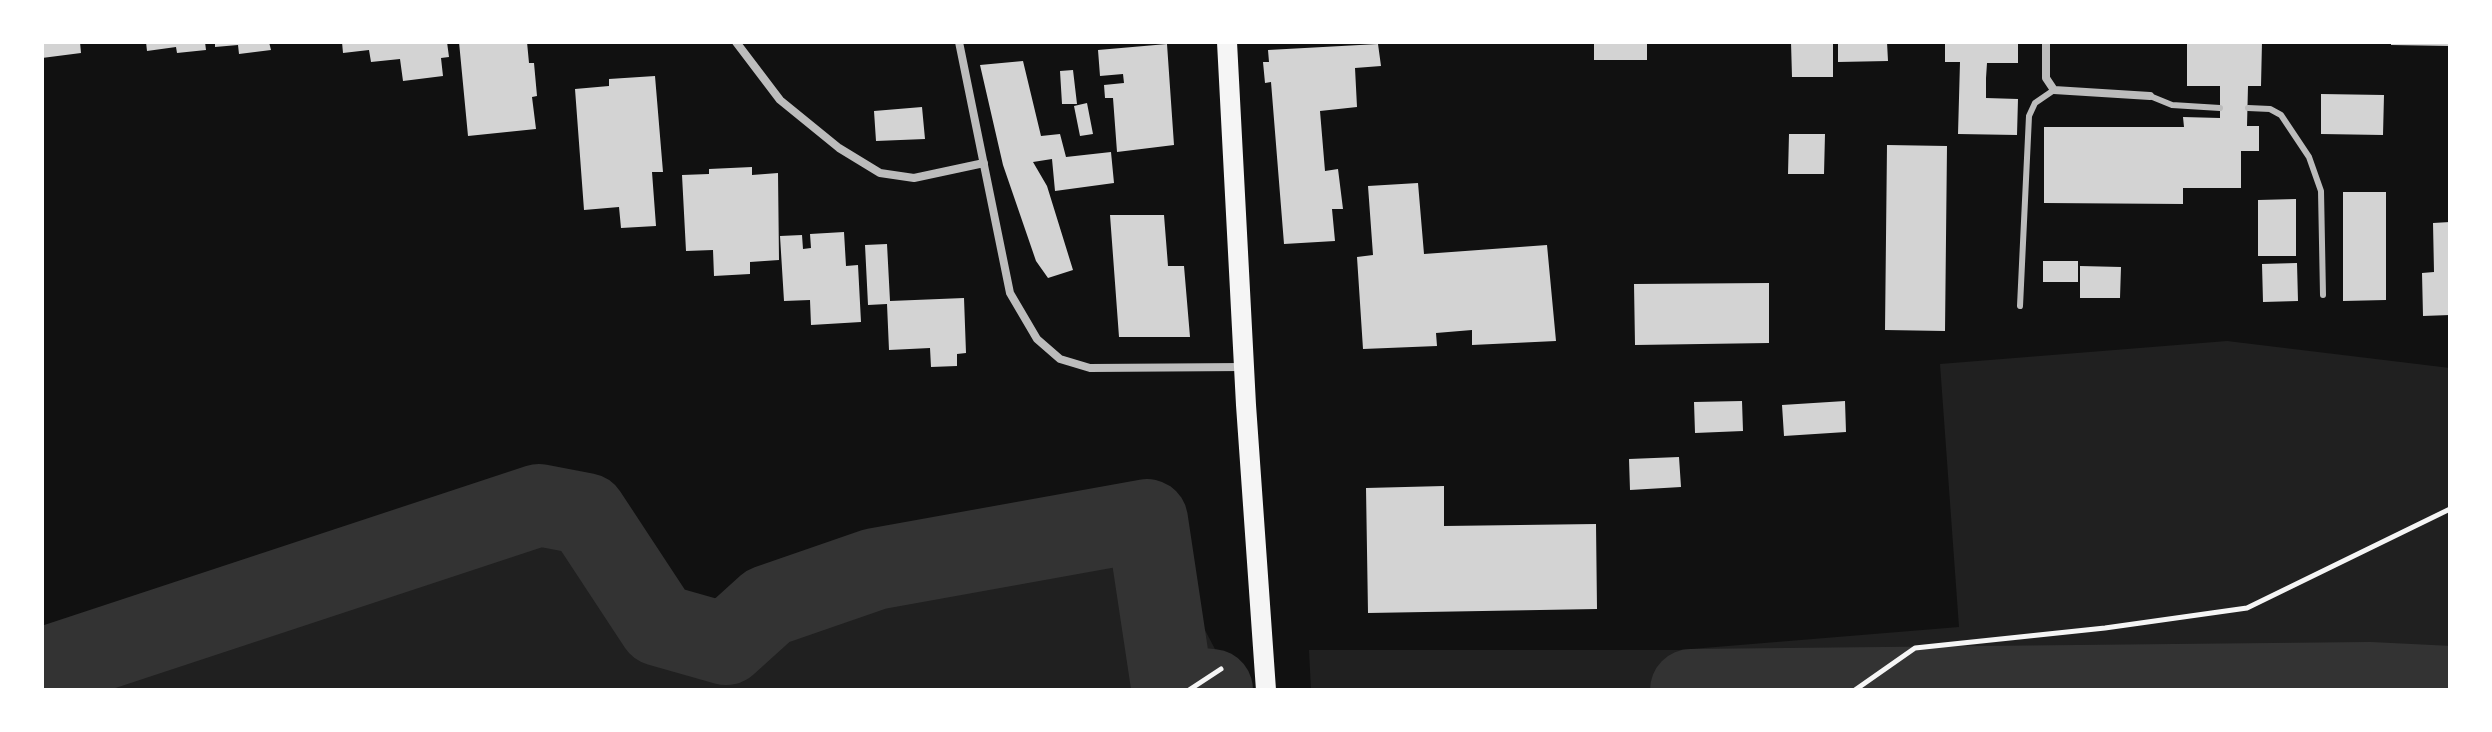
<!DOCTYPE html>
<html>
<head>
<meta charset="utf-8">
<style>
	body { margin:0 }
	#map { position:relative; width:2492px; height:732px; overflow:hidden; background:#111; font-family:"Source Sans 3",sans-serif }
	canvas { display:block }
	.frame { position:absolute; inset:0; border:44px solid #fff; pointer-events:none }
</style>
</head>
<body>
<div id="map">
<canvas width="2492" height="732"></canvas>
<div class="frame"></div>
</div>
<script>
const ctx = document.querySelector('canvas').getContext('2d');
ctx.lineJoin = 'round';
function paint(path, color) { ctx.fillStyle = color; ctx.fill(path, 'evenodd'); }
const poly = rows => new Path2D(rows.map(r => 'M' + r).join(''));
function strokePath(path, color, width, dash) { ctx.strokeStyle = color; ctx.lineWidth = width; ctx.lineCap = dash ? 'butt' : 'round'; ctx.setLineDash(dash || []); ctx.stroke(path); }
paint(poly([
	[2227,341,2450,368,2450,690,1311,690,1309,650,1679,650,1959,627,1940,364],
	[539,505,586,514,659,625,726,644,768,606,875,569,1147,520,1226,670,1226,690,42,690,42,669]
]), '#202020');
strokePath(poly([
	[42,669,539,505,586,514,659,625,726,644,768,606,875,569,1147,520,1172,686,1212,690],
	[1691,690,2369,683,2450,687]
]), '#333', 82);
paint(poly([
	[42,42,80,42,81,53,42,58],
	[146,42,205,42,206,50,177,53,176,47,147,51],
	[215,42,269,42,271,50,239,54,238,45,215,47],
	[342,42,447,42,449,57,441,58,443,76,403,81,400,59,371,62,369,50,343,53],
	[459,42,527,42,529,63,534,63,537,96,532,97,536,129,468,136],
	[1594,42,1647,42,1647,60,1594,60],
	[1791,42,1833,42,1833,77,1792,77],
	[1838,42,1887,42,1888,61,1838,62],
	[1945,42,2018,42,2018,63,1987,63,1986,78,1986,98,2018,99,2017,135,1958,134,1960,62,1945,62],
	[2187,42,2262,42,2261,86,2248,86,2247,126,2259,126,2259,151,2241,151,2241,188,2183,188,2183,204,2044,203,2044,127,2184,127,2183,117,2220,118,2220,86,2187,86],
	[2391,42,2450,42,2450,46,2391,45],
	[1167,44,1174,145,1117,152,1113,98,1105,98,1104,85,1124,83,1123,74,1100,76,1098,50],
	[1378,44,1381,66,1355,68,1357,107,1320,111,1325,171,1338,169,1343,209,1332,209,1335,241,1284,244,1271,82,1265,83,1263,62,1269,62,1268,50],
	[1023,61,1041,136,1060,134,1066,157,1111,152,1114,183,1055,191,1052,159,1033,162,1047,186,1073,270,1048,278,1036,261,1003,165,980,65],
	[1073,70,1077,104,1062,104,1060,71],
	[655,76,663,172,652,172,656,226,621,228,619,207,584,210,575,89,609,86,609,79],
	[2321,94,2384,95,2383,135,2321,134],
	[1087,103,1093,134,1080,136,1074,106],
	[922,107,925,139,876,141,874,111],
	[1789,134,1825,134,1824,174,1788,174],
	[1887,145,1947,146,1945,331,1885,330],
	[752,167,752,175,778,173,779,260,750,262,750,274,714,276,713,250,686,251,682,175,709,174,709,169],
	[1418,183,1424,254,1547,245,1556,341,1472,345,1472,330,1436,333,1437,346,1363,349,1357,257,1373,255,1368,186],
	[2343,192,2386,192,2386,300,2343,301],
	[2296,199,2296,256,2258,256,2258,200],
	[1110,215,1164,215,1168,266,1184,266,1190,337,1119,337],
	[2450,222,2450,315,2423,316,2422,273,2434,272,2433,223],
	[844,232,846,266,858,265,861,322,811,325,810,300,784,301,780,236,802,235,803,249,811,248,810,234],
	[887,244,890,301,964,298,966,353,957,354,957,366,931,367,930,348,889,350,887,304,868,305,865,245],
	[2043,261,2078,261,2078,282,2043,282],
	[2297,263,2298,301,2263,302,2262,264],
	[2080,266,2121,267,2120,298,2080,298],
	[1769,283,1769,343,1635,345,1634,284],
	[1742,401,1743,431,1695,433,1694,402],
	[1845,401,1846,432,1784,436,1782,405],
	[1679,457,1681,487,1630,490,1629,459],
	[1444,486,1444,526,1596,524,1597,609,1368,613,1366,488]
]), '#d3d3d3');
strokePath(poly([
	[1189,690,1221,669],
	[1855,690,1915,648,2105,628,2247,608,2450,509]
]), '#f5f5f5', 5);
strokePath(poly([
	[2150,96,2172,105,2220,108],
	[2248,108,2270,109,2281,115,2309,157,2321,191,2323,295],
	[2020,306,2029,116,2035,103,2054,90]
]), '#bcbcbc', 6);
strokePath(poly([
	[736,42,780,100,839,148,880,173,914,178,984,163],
	[959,42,1010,293,1037,339,1060,359,1090,368,1244,367],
	[2046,42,2046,78,2054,90,2150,96]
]), '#bcbcbc', 8);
strokePath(poly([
	[1227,42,1246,405,1266,690]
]), '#f5f5f5', 20);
</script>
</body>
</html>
